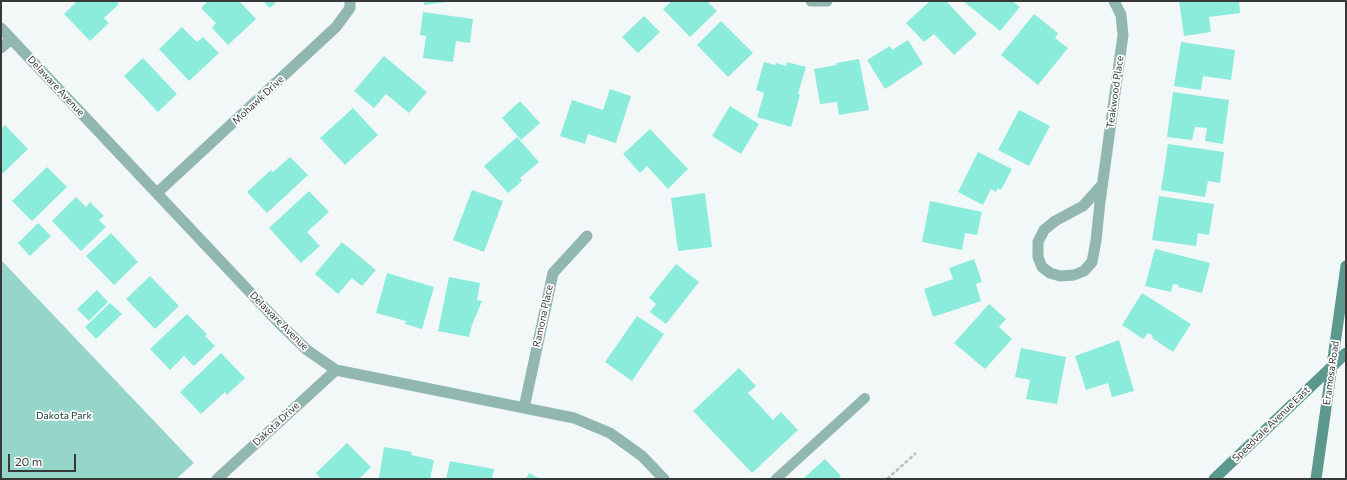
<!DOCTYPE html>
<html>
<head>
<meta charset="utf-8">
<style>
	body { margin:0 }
	#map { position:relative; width:1347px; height:480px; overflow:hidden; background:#f2f8f7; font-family:Commissioner,sans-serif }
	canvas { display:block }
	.frame { position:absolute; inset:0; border:2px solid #363938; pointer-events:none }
	.scale { position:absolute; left:8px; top:454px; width:68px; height:18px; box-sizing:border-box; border:2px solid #363938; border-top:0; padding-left:5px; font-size:12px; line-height:14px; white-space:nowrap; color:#363938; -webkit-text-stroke:3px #fff; paint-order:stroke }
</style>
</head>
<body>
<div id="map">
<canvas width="1347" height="480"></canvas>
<div class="frame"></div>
<div class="scale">20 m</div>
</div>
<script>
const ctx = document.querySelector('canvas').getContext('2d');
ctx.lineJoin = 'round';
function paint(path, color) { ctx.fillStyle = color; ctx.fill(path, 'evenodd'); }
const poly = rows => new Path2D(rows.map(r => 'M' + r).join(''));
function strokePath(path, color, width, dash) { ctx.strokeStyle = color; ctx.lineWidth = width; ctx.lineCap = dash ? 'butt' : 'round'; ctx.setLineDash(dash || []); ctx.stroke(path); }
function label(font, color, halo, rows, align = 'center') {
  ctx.font = font + ' Commissioner,sans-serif'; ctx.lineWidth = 3.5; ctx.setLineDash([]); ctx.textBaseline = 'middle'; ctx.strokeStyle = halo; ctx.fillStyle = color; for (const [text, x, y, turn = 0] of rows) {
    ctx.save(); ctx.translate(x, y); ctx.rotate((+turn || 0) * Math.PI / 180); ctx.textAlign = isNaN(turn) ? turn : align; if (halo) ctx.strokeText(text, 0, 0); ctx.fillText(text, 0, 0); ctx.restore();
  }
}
paint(poly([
	[1,260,194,463,176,479,1,479]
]), '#96d5ca');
paint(poly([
	[77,1,116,1,119,4,104,18,109,23,90,41,64,14],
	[208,1,239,1,256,19,228,45,212,28,216,23,201,8],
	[263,1,277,1,270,8],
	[424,1,445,1,445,2,424,5],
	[672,1,707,1,717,11,690,37,663,9],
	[930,1,946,1,977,34,954,55,934,34,924,42,906,23],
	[963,1,1012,1,1020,7,1000,31],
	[1179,1,1239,1,1240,13,1209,17,1211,32,1184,36],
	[423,12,473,19,470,43,456,41,453,62,423,58,426,36,420,35],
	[1034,14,1058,33,1055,38,1068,48,1038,85,1001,55],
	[644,16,660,32,638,53,622,37],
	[721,21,753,53,728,77,697,45],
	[182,27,197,42,203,37,219,53,189,81,159,49],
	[908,40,923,64,885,89,867,60,890,46,892,50],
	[1181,42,1235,50,1231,80,1203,76,1201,90,1174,86],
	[384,56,427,92,409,113,386,94,374,108,354,91],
	[143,58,177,94,158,112,124,76],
	[859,59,869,110,839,115,837,102,820,104,814,69,837,65,836,63],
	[764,62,775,65,776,63,786,66,787,62,806,67,798,94,800,95,791,127,757,117,764,93,756,90],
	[610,89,631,96,616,143,588,134,585,144,560,136,572,100,603,110],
	[1173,92,1229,100,1223,144,1205,141,1207,128,1195,127,1192,140,1167,137],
	[520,101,540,123,521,140,502,118],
	[730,106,759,124,741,154,712,136],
	[353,108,378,135,345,165,320,138],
	[1019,110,1050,126,1029,166,998,150],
	[5,125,28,149,1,175,1,129],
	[650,129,688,169,668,189,647,166,640,173,623,154],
	[517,137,539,162,520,178,522,181,508,193,484,166],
	[1168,144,1224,152,1220,183,1208,181,1205,197,1161,190],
	[978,152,1012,169,1001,190,998,188,996,192,991,189,983,205,958,192],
	[290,157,308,175,267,213,247,192,271,170,273,172],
	[47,167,67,187,32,221,12,201],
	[472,190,503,201,484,252,453,240],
	[309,191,329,212,307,232,320,246,301,263,269,228],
	[705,193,712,247,678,251,671,198],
	[1159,196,1214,204,1209,235,1198,233,1196,246,1152,240],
	[76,197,86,207,90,202,104,216,99,220,106,227,81,251,52,221],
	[930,201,982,212,977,235,965,233,962,250,922,242],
	[38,223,51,236,30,256,18,243],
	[111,233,138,262,114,285,86,256],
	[342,242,376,270,362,286,352,278,338,294,315,274],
	[1155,249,1210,263,1202,293,1178,287,1179,285,1173,284,1171,292,1145,286],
	[974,259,982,282,976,284,981,301,933,317,924,289,953,279,949,268],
	[676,264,699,282,666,324,650,312,656,304,649,298],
	[387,273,434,287,422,329,405,324,406,321,376,313],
	[150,276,179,306,155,329,126,299],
	[449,277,480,283,477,300,482,301,472,325,469,337,438,331],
	[97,290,108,302,89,321,77,309],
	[1142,293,1191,324,1173,352,1152,338,1153,336,1148,333,1143,339,1122,325],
	[110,303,122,314,96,339,85,327],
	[989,304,1006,319,999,327,1012,339,985,369,954,343],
	[187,314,207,334,205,336,215,346,194,366,184,356,170,370,150,349],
	[637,316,664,334,632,381,605,362],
	[1119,340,1134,391,1112,397,1108,383,1086,390,1075,356],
	[1021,348,1066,357,1057,404,1026,399,1030,380,1015,377],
	[221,353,245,378,227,395,225,392,201,414,180,392],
	[739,368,756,386,748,393,773,420,781,412,798,430,752,473,693,411],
	[347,443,371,467,359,479,321,479,316,473],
	[384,447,412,452,411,455,434,460,430,479,379,478],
	[825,459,841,476,838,479,803,479],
	[450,461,494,469,492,479,446,479],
	[529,473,540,479,526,479]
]), '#8becdc');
strokePath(poly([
	[887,479,916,453]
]), '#b9bebd', 2.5, [4, 2]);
strokePath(poly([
	[776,479,865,398]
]), '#91b7b0', 10);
strokePath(poly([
	[811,1,827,1],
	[1,28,280,324,307,350,336,370,574,418,610,433,642,456,664,479],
	[1,48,11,39],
	[1102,185,1083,206,1055,221,1044,230,1038,242,1038,257,1042,267,1050,273,1060,276,1074,275,1084,271,1092,262,1096,241,1100,202,1123,35,1121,15,1114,1],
	[157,193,336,27,350,8,350,1],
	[524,408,553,273,587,236],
	[217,479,336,370]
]), '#91b7b0', 11);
strokePath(poly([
	[1214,479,1346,353],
	[1316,479,1346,266]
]), '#5c988e', 11);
label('10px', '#363938', '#fff', [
	["Delaware Avenue",56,86,47],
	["Teakwood Place",1115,92,-82],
	["Mohawk Drive",258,100,-43],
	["Ramona Place",543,316,-78],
	["Delaware Avenue",279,321,45],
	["Eramosa Road",1331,373,-82],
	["Dakota Drive",276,424,-43],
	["Speedvale Avenue East",1271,424,-44]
]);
label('10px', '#083832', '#fff', [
	["Dakota Park",64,416]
]);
</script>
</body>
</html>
